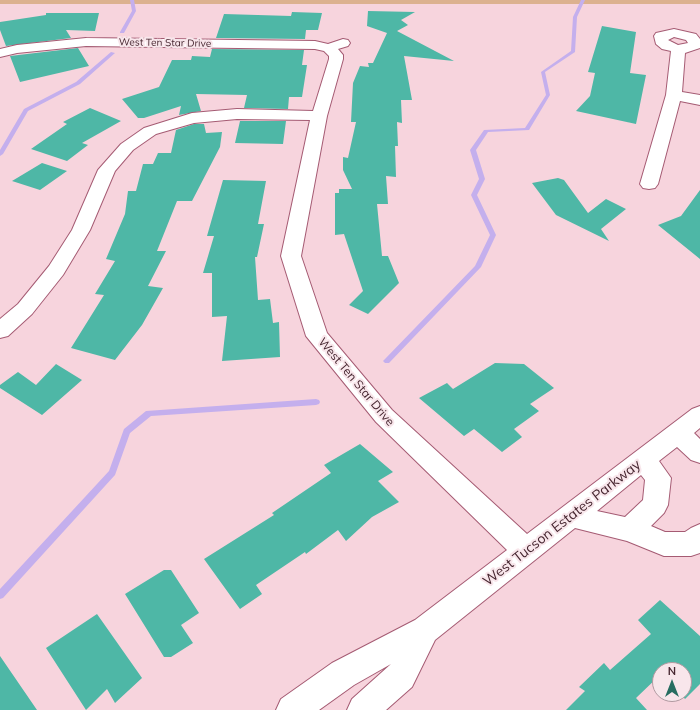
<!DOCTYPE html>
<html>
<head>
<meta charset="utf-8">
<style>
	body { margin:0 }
	#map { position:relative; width:700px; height:710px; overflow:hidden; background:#f7d4dd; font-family:Mulish,sans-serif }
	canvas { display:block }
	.north { position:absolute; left:652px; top:662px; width:40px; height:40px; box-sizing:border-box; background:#f8e6eb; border:1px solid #b099a0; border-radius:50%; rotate:0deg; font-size:11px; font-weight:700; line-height:16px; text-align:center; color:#45252f }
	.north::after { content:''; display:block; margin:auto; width:14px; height:18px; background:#276d61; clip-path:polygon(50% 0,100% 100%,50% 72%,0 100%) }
</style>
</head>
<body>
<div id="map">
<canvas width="700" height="710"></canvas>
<div class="north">N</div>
</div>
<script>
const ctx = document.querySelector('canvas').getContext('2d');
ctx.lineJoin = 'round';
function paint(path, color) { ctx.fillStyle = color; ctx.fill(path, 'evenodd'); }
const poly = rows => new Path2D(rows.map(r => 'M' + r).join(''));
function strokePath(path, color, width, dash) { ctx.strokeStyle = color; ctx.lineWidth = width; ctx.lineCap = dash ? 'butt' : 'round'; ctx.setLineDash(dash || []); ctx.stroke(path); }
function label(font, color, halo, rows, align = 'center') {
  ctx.font = font + ' Mulish,sans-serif'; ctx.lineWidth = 4; ctx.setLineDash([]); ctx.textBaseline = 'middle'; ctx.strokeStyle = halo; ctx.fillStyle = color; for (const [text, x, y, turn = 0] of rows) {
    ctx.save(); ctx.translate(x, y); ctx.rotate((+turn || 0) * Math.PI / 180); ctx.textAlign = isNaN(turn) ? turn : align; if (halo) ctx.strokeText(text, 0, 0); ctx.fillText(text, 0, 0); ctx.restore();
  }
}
paint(poly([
	[0,0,700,0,700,4,0,4]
]), '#dcb18f');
paint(poly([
	[130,0,134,0,136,11,124,33,120,33,120,32,132,11,130,0],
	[581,0,585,0,577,17,575,52,545,72,550,95,529,130,488,132,476,150,485,179,477,195,496,235,481,267,389,363,385,363,383,361,385,359,475,266,490,235,471,195,479,179,470,150,484,130,525,128,546,95,541,72,571,51,573,17,581,0],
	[111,52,115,53,80,84,28,111,3,154,0,156,0,150,24,109,76,82,111,52],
	[316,399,319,400,320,402,319,404,316,405,151,416,130,433,115,475,3,598,0,599,0,589,109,471,124,429,146,411,316,399]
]), '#c4afed');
paint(poly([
	[368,11,415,12,401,20,408,25,397,31,454,61,404,56,412,100,401,100,402,123,397,122,398,146,395,146,396,177,386,176,388,204,377,204,382,256,388,256,399,283,368,314,349,305,363,291,344,234,335,235,335,193,339,193,339,189,352,189,343,170,343,157,348,158,356,122,351,122,353,83,360,66,369,67,368,63,373,63,387,33,367,26],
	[292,12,322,13,318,30,306,30,305,39,216,38,224,14,291,16],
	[46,13,99,13,95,31,66,30,71,38,6,46,0,30,0,22,46,15],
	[602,26,636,32,630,73,646,75,636,124,576,111,590,96,595,73,588,72],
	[78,48,89,66,20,82,10,56],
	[212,49,304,50,302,65,307,65,302,97,289,97,288,109,244,108,247,95,196,94,201,111,179,115,181,106,144,118,138,118,122,99,159,87,172,60,191,60,192,56,210,57],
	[90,108,121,121,82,143,88,145,67,161,31,149,67,124,63,122],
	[240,121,286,121,283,144,235,143],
	[194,124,204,124,206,133,222,132,220,147,192,201,177,201,157,251,166,251,148,286,163,288,142,325,115,360,71,348,104,295,95,294,115,261,106,259,125,214,128,191,136,191,143,164,153,164,158,153,171,153,176,130],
	[42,163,67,171,40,190,12,181],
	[558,178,564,180,588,213,606,199,626,209,601,229,609,241,556,215,532,183],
	[223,180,266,181,258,224,264,224,257,257,255,257,258,300,270,299,273,323,279,322,280,357,222,361,227,316,212,317,212,273,203,273,214,236,207,236],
	[700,190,700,259,658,225,681,216],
	[495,363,524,364,554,388,530,404,539,411,514,429,522,437,502,452,474,429,464,436,419,398,447,383,453,389],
	[56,364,82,380,42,415,0,388,0,385,18,372,36,385],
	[360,444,393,472,378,481,399,502,372,517,346,541,338,530,306,554,305,552,256,585,262,594,240,609,204,559,274,515,272,513,331,473,324,465],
	[164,570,171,570,199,613,181,625,193,643,171,657,164,657,125,594],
	[660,600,700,636,700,684,685,699,681,694,684,694,684,670,660,670,660,675,636,698,647,710,566,710,585,691,579,687,604,663,610,670,651,634,638,620],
	[97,614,142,678,115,703,107,689,86,710,46,648],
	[0,656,37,710,0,710]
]), '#4eb7a6');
const minor = poly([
	[674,29,696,34,700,39,700,48,685,53,682,92,700,95,700,105,680,101,658,184,655,188,649,189,643,188,640,184,666,95,671,51,662,49,656,44,654,36,656,33,674,29],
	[674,37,686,40,688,43,678,45,668,40,674,37],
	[86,38,315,41,328,44,343,39,348,40,350,43,348,46,338,49,343,55,343,59,327,116,301,256,327,333,392,410,527,534,692,409,700,406,700,428,694,433,700,439,700,463,691,460,677,447,659,461,671,478,668,505,664,513,651,526,665,532,685,532,691,528,700,524,700,553,691,556,664,556,627,541,575,528,435,640,412,687,386,710,347,710,352,699,391,664,354,685,319,710,276,710,281,699,332,663,415,620,507,550,376,422,306,336,281,256,310,120,237,119,194,123,156,134,133,150,115,171,90,230,63,275,32,314,8,336,0,338,0,319,18,304,49,266,72,230,98,170,121,144,144,128,192,113,237,109,313,111,329,59,329,56,324,51,315,49,86,46,17,53,0,57,0,49,17,45,86,38],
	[641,475,645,480,643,500,625,517,597,511,641,475]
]);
strokePath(minor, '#a55b73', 2);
paint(minor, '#fff');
label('10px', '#45252f', '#f8e6eb', [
	["West Ten Star Drive",165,43,1]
]);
label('12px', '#45252f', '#f8e6eb', [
	["West Ten Star Drive",356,382,50]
]);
label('14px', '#45252f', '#f8e6eb', [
	["West Tucson Estates Parkway",562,523,-38]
]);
</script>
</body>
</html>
